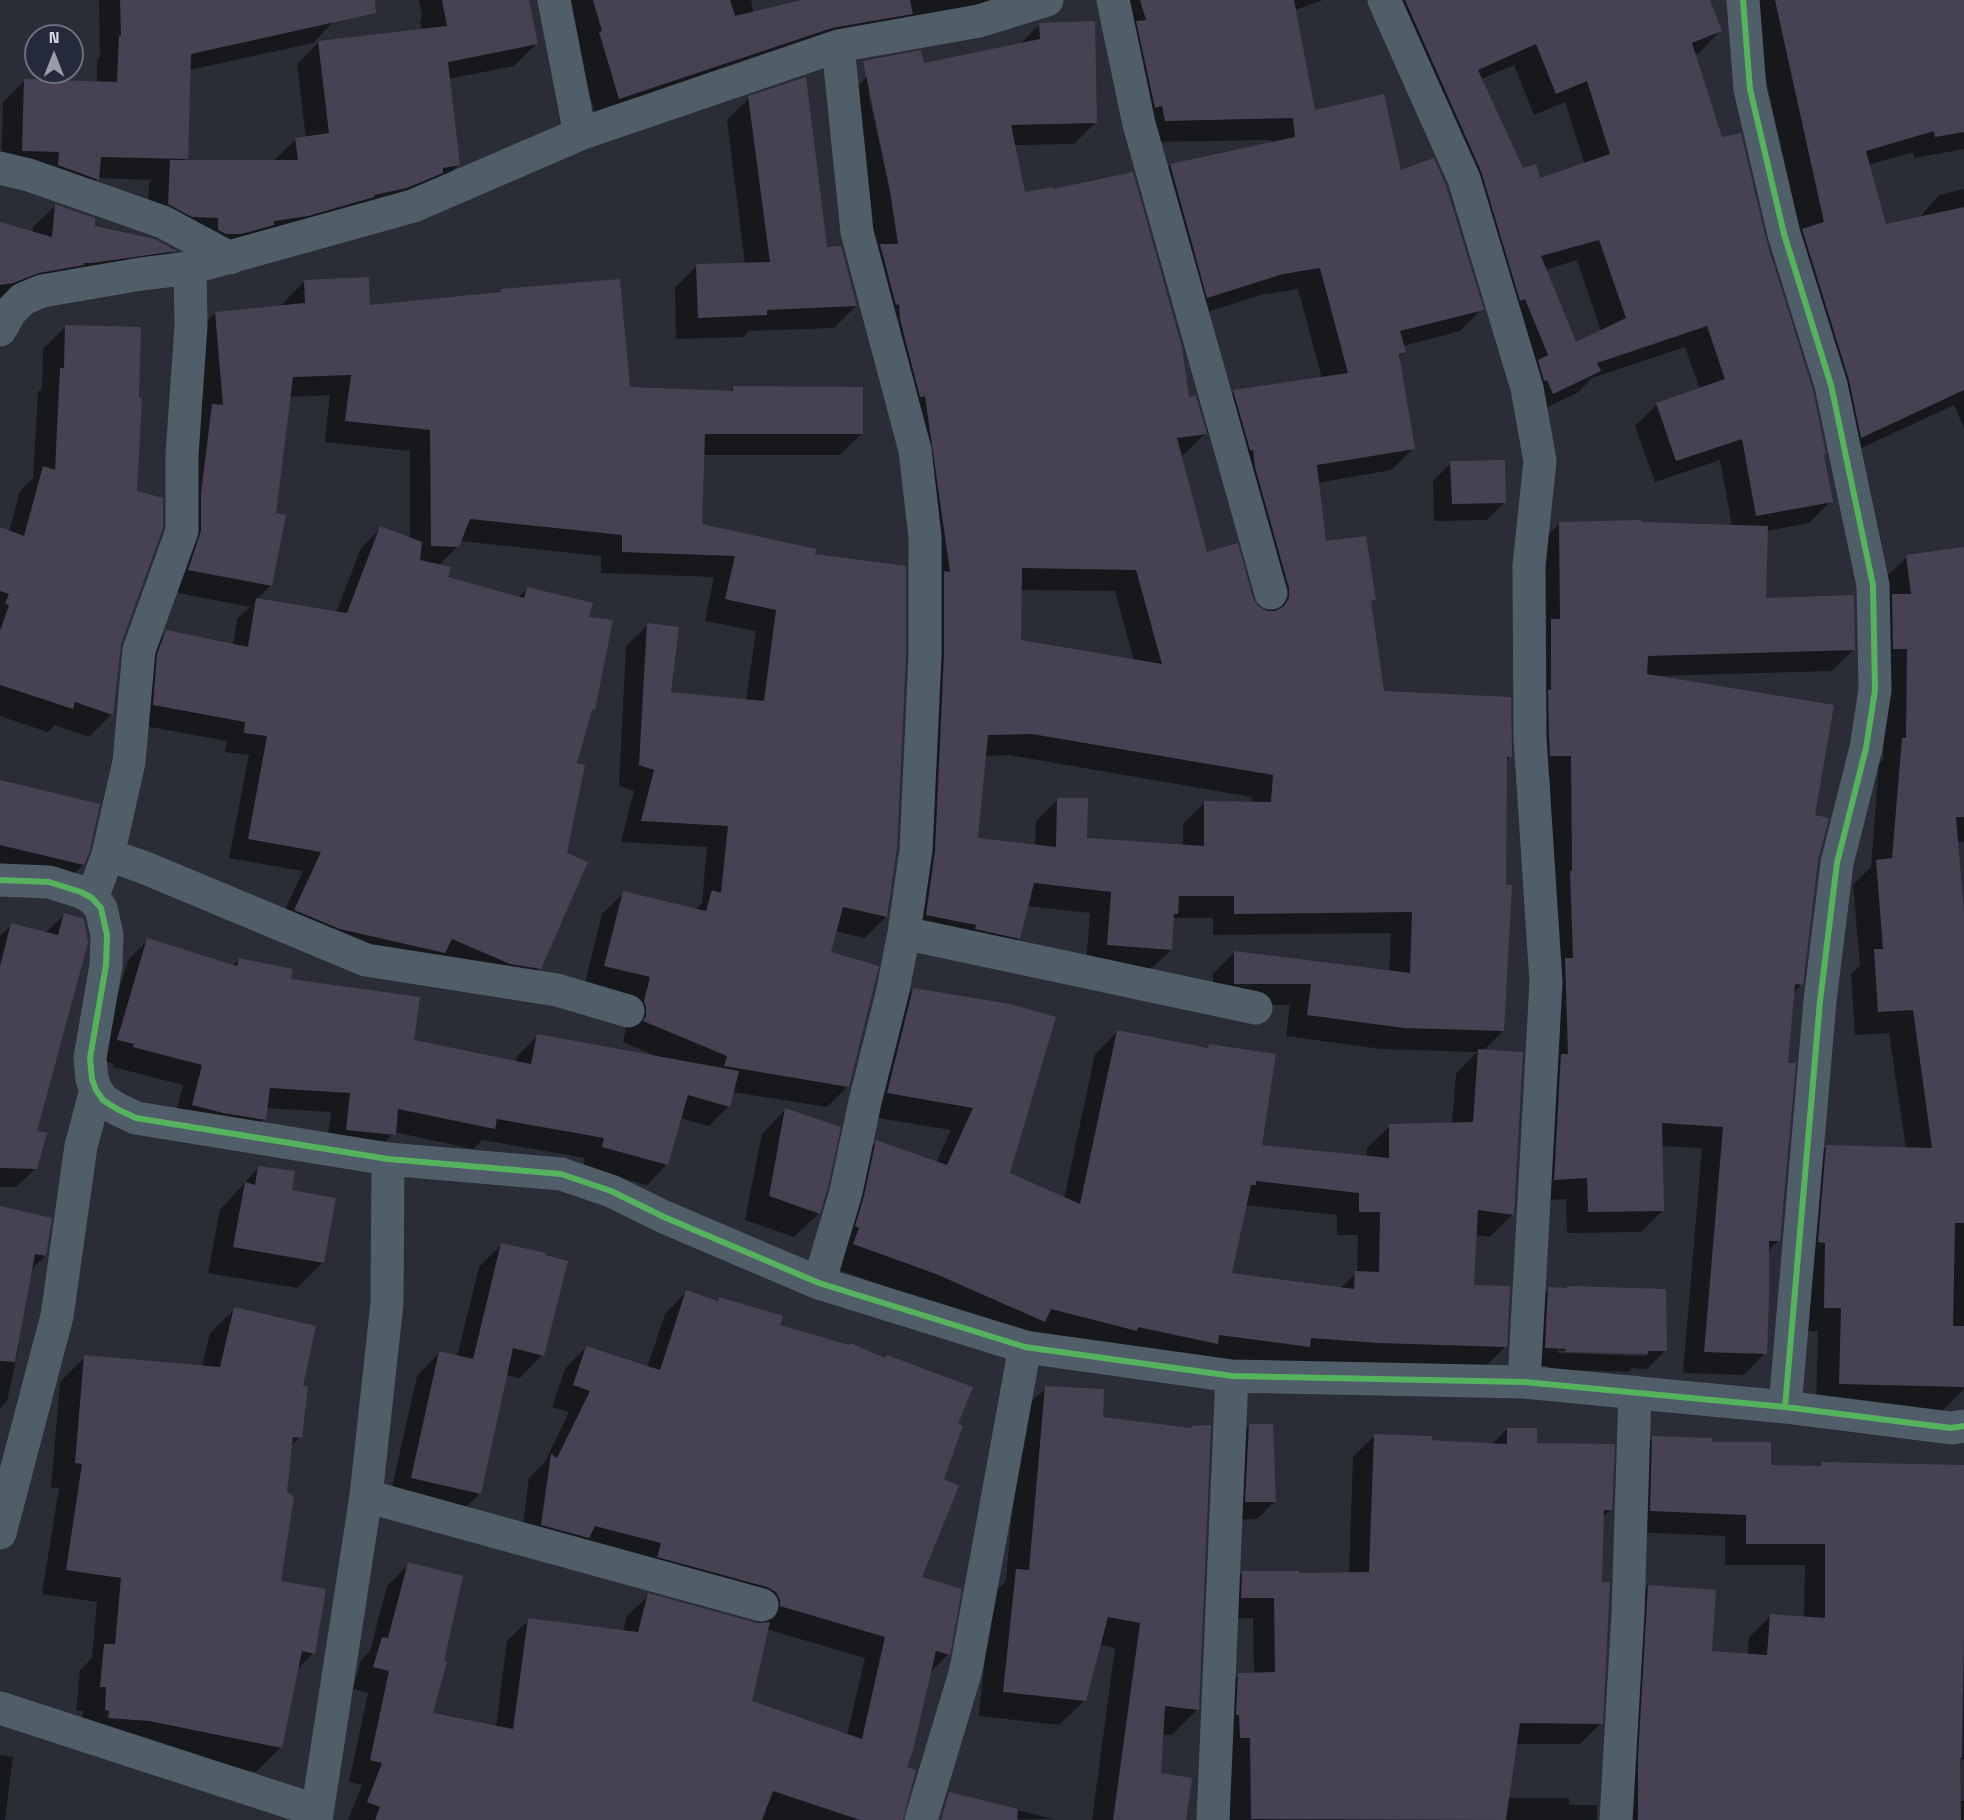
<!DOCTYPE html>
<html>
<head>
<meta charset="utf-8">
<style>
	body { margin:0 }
	#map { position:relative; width:1964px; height:1820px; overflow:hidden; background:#2a2d35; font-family:"Space Grotesk",sans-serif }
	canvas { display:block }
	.north { position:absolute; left:24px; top:24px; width:60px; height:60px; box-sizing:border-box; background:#252a3a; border:2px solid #6c707e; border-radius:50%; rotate:0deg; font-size:16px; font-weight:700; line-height:24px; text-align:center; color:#d7dae5 }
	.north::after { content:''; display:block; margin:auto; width:21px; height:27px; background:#9a9da7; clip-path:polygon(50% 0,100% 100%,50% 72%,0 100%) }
</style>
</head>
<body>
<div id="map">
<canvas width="1964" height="1820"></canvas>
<div class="north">N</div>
</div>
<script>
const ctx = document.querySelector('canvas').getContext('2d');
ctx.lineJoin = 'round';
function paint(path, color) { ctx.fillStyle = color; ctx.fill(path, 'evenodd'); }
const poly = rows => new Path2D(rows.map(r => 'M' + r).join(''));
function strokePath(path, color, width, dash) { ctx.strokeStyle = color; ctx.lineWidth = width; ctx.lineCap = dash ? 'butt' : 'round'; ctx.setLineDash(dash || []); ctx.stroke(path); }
paint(poly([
	[99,0,330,0,334,21,313,43,189,70,186,158,184,161,274,161,296,139,306,138,297,64,319,42,422,31,420,20,422,17,419,0,527,0,536,44,514,66,448,79,458,165,436,187,250,247,147,226,149,183,152,180,98,178,76,201,1,172,3,102,25,80,97,82,97,60,100,57],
	[566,0,751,0,754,13,807,0,992,0,597,120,578,55],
	[1113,0,1323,0,1295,10,1313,112,1400,172,1482,309,1460,331,1403,346,1404,351,1398,358,1413,449,1391,470,1318,483,1325,543,1374,600,1370,603,1382,693,1511,756,1505,762,1503,1031,1483,1051,1513,1214,1490,1237,1475,1235,1473,1286,1506,1346,1483,1369,1286,1369,1033,1332,913,1296,831,1267,854,1164,877,1142,936,1163,951,1130,865,1116,890,1012,913,989,1008,1174,1064,1199,1095,1054,1118,1031,1206,1049,1209,1045,1260,1146,1367,1157,1367,1148,1390,1126,1452,1124,1456,1074,1477,1052,1381,1049,1286,1036,1290,1005,1213,1005,1213,974,1235,952,1389,972,1391,933,1213,935,1213,918,1173,918,1171,950,1149,971,1086,966,1090,913,1027,906,1019,938,997,960,904,937,923,594,845,99,867,77,1019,45,1040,24,1096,122,1074,144,1014,145,1024,194,1188,399,1205,434,1183,455,1180,456,1206,554,1252,599,1256,607,1268,613,1212,414,1234,392,1322,379,1298,289,1260,295,1186,319,1149,187,1170,165,1272,144,1271,140,1144,142],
	[868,91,871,91,892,192,890,193],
	[1020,590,1115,591,1134,661,1019,641],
	[1009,755,1252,797,1251,803,1205,802,1183,824,1183,846,1085,839,1058,799,1036,821,1035,846,977,839,985,756],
	[1245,1205,1337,1215,1337,1235,1358,1235,1357,1272,1340,1289,1230,1274],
	[1369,0,1709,0,1720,31,1699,53,1694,54,1721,139,1765,240,1822,455,1831,501,1809,523,1767,531,1764,599,1854,649,1832,671,1657,676,1813,816,1817,860,1802,984,1793,993,1787,1064,1779,1240,1767,1252,1765,1353,1744,1375,1683,1373,1702,1148,1661,1146,1663,1210,1641,1232,1567,1233,1566,1199,1533,1201,1551,892,1550,777,1529,777,1538,545,1559,524,1640,523,1732,526,1720,460,1655,482,1635,426,1657,404,1700,389,1685,347,1592,378,1577,393,1531,415,1460,194],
	[1514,65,1534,115,1565,102,1585,165,1539,180,1522,170,1481,79],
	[1577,260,1601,331,1575,344,1545,270],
	[1746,0,1964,0,1964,149,1914,158,1913,152,1868,165,1885,226,1918,219,1939,195,1964,189,1964,428,1954,405,1840,458,1800,233,1754,25],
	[749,98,856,306,834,328,749,331,744,337,676,339,675,288,697,266,745,264,727,120],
	[55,206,93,227,174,251,153,272,0,300,0,224,33,233,33,227],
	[304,282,369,307,498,294,502,290,628,389,729,392,734,387,861,434,840,455,702,455,700,526,813,555,886,917,865,938,835,931,829,953,848,1086,827,1107,733,1092,729,1106,709,1126,680,1118,667,1164,647,1185,583,1167,585,1158,482,1140,473,1149,394,1132,374,1155,326,1149,331,1112,266,1108,264,1119,244,1140,173,1125,183,1085,113,1067,114,1064,98,1060,128,960,148,940,233,966,239,960,289,980,412,1041,516,1063,517,1056,538,1036,656,1056,623,1042,626,1029,623,1024,584,987,602,914,624,893,695,910,702,903,707,847,621,842,634,791,619,786,626,646,648,625,669,693,746,701,756,631,705,621,714,577,601,573,601,556,460,541,458,546,438,566,446,578,518,598,528,588,587,618,594,709,589,714,575,764,540,968,521,987,276,929,303,871,229,858,249,755,225,752,227,741,134,724,147,651,167,632,233,645,237,619,250,607,168,591,191,427,201,416,194,334,215,313,283,307,283,303],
	[330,395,325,442,410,451,410,539,381,528,361,548,336,613,256,600,271,585,275,514,289,397],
	[66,326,120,644,112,714,89,737,55,725,48,732,0,716,0,529,9,532,20,491,33,478,38,392,42,388,43,349],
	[1451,463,1505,502,1487,520,1434,521,1433,481],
	[1964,548,1964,842,1957,842,1964,931,1964,1389,1943,1410,1816,1407,1818,1331,1801,1331,1803,1170,1827,1146,1906,1149,1889,1033,1855,1035,1851,974,1860,965,1853,885,1871,867,1879,763,1883,760,1885,672,1883,580,1907,557],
	[0,781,83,865,58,890,0,876],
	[64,915,36,1132,36,1168,16,1187,0,1187,0,936,12,925,45,933],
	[786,1109,819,1213,794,1237,745,1220,762,1134],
	[258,1168,291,1192,323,1262,297,1288,208,1273,220,1210],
	[0,1208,45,1256,31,1270,17,1345,19,1346,7,1401,0,1408],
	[502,1244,542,1355,520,1378,506,1375,480,1493,457,1516,389,1501,417,1376,439,1353,457,1357,479,1267],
	[1549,1289,1665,1351,1647,1369,1632,1368,1629,1372,1548,1369,1548,1366,1527,1366,1531,1307],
	[1558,1350,1648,1353,1646,1356,1558,1353],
	[686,1292,716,1302,719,1298,778,1326,956,1425,942,1480,920,1578,948,1654,929,1674,905,1768,901,1820,348,1820,362,1785,349,1782,368,1693,353,1689,361,1660,370,1651,387,1586,409,1564,431,1714,496,1727,507,1641,529,1620,623,1632,627,1616,649,1595,759,1624,754,1614,520,1546,529,1478,545,1462,569,1412,552,1407,565,1369,586,1347,647,1368,665,1314],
	[766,1629,865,1658,847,1736,750,1702],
	[235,1309,301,1387,300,1437,290,1447,279,1582,313,1653,297,1670,281,1747,256,1772,123,1745,81,1734,83,1711,76,1711,80,1670,92,1658,97,1602,42,1594,59,1488,51,1488,60,1382,85,1357,202,1367,210,1333],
	[1046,1388,1101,1418,1197,1710,1172,1735,1162,1734,1160,1775,1185,1820,1092,1820,1115,1648,1099,1644,1085,1700,1059,1725,979,1716,991,1596,1006,1581,1020,1413],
	[1249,1426,1275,1501,1257,1519,1228,1520,1231,1444],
	[1507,1429,1536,1444,1611,1509,1602,1518,1601,1723,1580,1744,1515,1744,1508,1798,1569,1798,1569,1805,1597,1805,1597,1820,1230,1820,1230,1759,1217,1696,1239,1675,1254,1674,1253,1618,1221,1619,1222,1594,1243,1572,1349,1574,1353,1457,1374,1436,1492,1444],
	[1653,1438,1710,1443,1770,1467,1818,1467,1822,1463,1964,1467,1964,1759,1960,1759,1959,1801,1964,1801,1964,1820,1617,1820,1627,1608,1648,1586,1710,1653,1748,1655,1749,1637,1771,1616,1804,1618,1805,1565,1725,1565,1725,1536,1629,1532,1632,1459],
	[0,1755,13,1757,5,1820,0,1820],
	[971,1799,1054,1819,952,1820]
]), '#0007');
paint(poly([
	[120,0,375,0,376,13,191,54,188,159,101,157,99,180,58,165,59,152,22,151,24,79,117,82,119,36,121,36],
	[442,0,529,0,538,44,448,62,460,165,443,168,443,173,407,188,374,195,374,197,308,216,274,221,274,225,241,234,226,234,218,230,218,218,192,217,168,204,170,160,298,160,295,138,329,133,318,41,447,26],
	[593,0,730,0,735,16,801,0,910,0,913,14,832,28,619,99,599,32,602,31],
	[1140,0,1294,0,1315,110,1384,94,1401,170,1434,158,1446,186,1484,310,1400,331,1406,352,1399,354,1415,449,1317,465,1326,541,1366,536,1376,600,1371,601,1384,691,1511,697,1512,757,1507,757,1506,885,1512,885,1504,1031,1404,1028,1307,1015,1311,984,1234,984,1234,951,1410,973,1412,912,1234,914,1234,896,1179,896,1178,914,1174,914,1172,950,1107,945,1111,892,1034,883,1020,939,975,929,976,925,926,915,935,851,944,655,944,571,950,572,925,396,920,397,900,319,899,304,896,305,880,244,898,244,889,185,863,61,921,50,924,63,1040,39,1039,23,1095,21,1097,123,1011,125,1025,192,1053,187,1053,189,1133,172,1182,347,1189,397,1196,396,1207,434,1177,438,1207,552,1238,543,1253,598,1258,606,1266,611,1275,611,1284,606,1289,598,1289,588,1255,467,1253,450,1250,450,1233,390,1348,373,1320,268,1283,274,1207,298,1170,164,1295,137,1293,118,1165,121,1162,106,1155,108,1136,21,1146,20],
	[1022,568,1136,570,1162,664,1021,640],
	[1032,734,1273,775,1271,802,1204,801,1204,846,1087,838,1088,798,1057,798,1056,847,978,838,988,735],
	[1405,0,1710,0,1722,31,1692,43,1722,137,1741,133,1766,239,1813,390,1826,454,1824,455,1833,502,1756,516,1742,439,1676,461,1656,403,1725,379,1707,326,1597,363,1601,371,1553,394,1547,380,1544,381,1538,360,1548,355,1525,299,1520,301,1481,171],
	[1536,44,1556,94,1587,81,1610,154,1540,178,1536,164,1523,168,1478,70],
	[1599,240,1626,318,1576,342,1541,256],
	[1775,0,1964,0,1964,132,1935,137,1934,131,1866,151,1886,224,1964,207,1964,390,1861,438,1849,380,1802,229,1824,222],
	[806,77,827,247,841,246,857,306,767,310,767,315,698,318,696,264,770,262,748,96],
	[55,204,95,218,95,226,155,239,177,251,92,263,84,263,84,265,39,273,13,283,0,285,0,222,52,237],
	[369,277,370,305,501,292,501,289,620,279,630,387,733,391,733,386,863,387,863,434,705,434,702,524,816,549,815,554,906,566,906,655,897,848,887,917,843,907,831,952,879,966,849,1087,724,1066,727,1056,643,1021,646,1016,646,1007,644,1001,650,977,604,966,623,891,706,911,712,890,721,893,728,826,641,821,654,770,639,765,647,623,679,627,671,692,764,701,776,610,725,599,735,556,622,552,622,535,470,519,459,547,431,546,430,430,345,421,351,375,293,377,276,513,286,515,272,586,188,570,201,531,201,493,212,404,223,405,215,312,305,303,304,280],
	[65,325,141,327,139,398,142,398,137,491,163,498,163,528,121,644,113,715,75,702,73,709,0,685,0,631,9,605,5,604,9,594,0,591,0,527,24,536,43,466,55,470,60,368,64,368],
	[1505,460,1506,503,1452,504,1450,461],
	[1641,520,1641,522,1768,526,1766,598,1854,595,1855,650,1648,656,1647,674,1834,705,1815,815,1829,818,1818,861,1803,985,1795,984,1788,1063,1796,1063,1780,1241,1769,1241,1769,1298,1767,1354,1704,1352,1723,1127,1662,1123,1664,1211,1588,1212,1587,1178,1554,1180,1561,1054,1568,1054,1565,958,1573,958,1570,871,1572,871,1571,756,1550,756,1549,737,1548,690,1551,690,1551,619,1560,619,1559,522],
	[380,526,422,542,420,560,451,567,448,577,524,598,527,587,593,603,589,617,613,620,595,710,592,710,577,763,585,765,567,853,588,862,541,969,510,964,452,939,445,953,340,929,294,910,321,852,248,839,267,736,244,733,245,722,153,705,157,654,166,630,248,647,256,598,347,613],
	[1964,547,1964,817,1956,817,1964,912,1964,1223,1955,1223,1953,1326,1964,1326,1964,1387,1839,1384,1841,1308,1824,1308,1825,1243,1818,1242,1826,1145,1932,1148,1913,1010,1878,1012,1874,949,1883,949,1876,860,1892,858,1902,738,1906,738,1907,649,1893,649,1892,594,1911,594,1906,555],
	[0,780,100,804,90,850,84,865,0,845],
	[64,913,84,919,88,943,37,1131,47,1133,37,1169,0,1168,0,966,11,923,58,935],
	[147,938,237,966,239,958,293,969,291,979,420,997,414,1040,531,1064,537,1034,739,1071,730,1107,688,1095,668,1165,602,1147,604,1138,497,1119,495,1129,398,1109,396,1135,346,1130,350,1093,270,1088,266,1120,223,1113,192,1105,202,1065,133,1047,134,1044,117,1040],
	[913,988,1010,1004,1056,1017,1010,1173,1080,1204,1117,1030,1208,1048,1209,1044,1276,1054,1262,1145,1389,1158,1389,1124,1473,1122,1478,1049,1523,1052,1514,1215,1478,1210,1474,1285,1510,1286,1507,1347,1378,1343,1311,1338,1310,1347,1219,1335,1218,1344,1138,1327,1137,1331,1051,1309,1045,1322,936,1274,853,1244,859,1228,855,1226,864,1196,876,1140,947,1165,973,1108,887,1093],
	[1256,1181,1359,1193,1359,1212,1380,1212,1379,1272,1355,1271,1354,1289,1232,1273,1251,1185,1256,1185],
	[785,1108,841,1127,828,1187,820,1214,769,1196],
	[258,1166,295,1171,292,1190,336,1198,324,1263,233,1247,245,1182,255,1185],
	[0,1206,52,1218,46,1256,35,1254,15,1362,0,1361],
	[501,1243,546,1253,545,1255,568,1261,544,1356,513,1348,481,1494,411,1478,439,1351,473,1359],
	[1567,1286,1666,1289,1667,1351,1648,1351,1648,1354,1565,1352,1566,1349,1545,1348,1548,1287,1567,1288],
	[686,1290,718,1301,719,1297,783,1316,780,1325,849,1345,850,1343,885,1358,887,1355,973,1387,958,1424,963,1426,944,1479,959,1486,922,1577,962,1589,950,1655,936,1651,913,1750,907,1767,916,1770,903,1820,860,1820,773,1791,762,1820,375,1820,380,1807,367,1802,382,1763,370,1760,389,1671,373,1667,382,1637,388,1638,408,1562,463,1576,444,1661,447,1662,433,1713,513,1729,528,1618,638,1632,648,1593,757,1623,770,1622,752,1701,862,1739,885,1637,780,1606,780,1600,776,1592,767,1587,657,1557,661,1543,595,1526,589,1538,541,1525,551,1454,557,1458,590,1391,573,1385,586,1346,660,1370],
	[234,1307,316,1326,303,1386,308,1386,302,1438,293,1437,287,1491,294,1497,281,1581,326,1589,315,1654,302,1651,282,1748,149,1721,108,1718,109,1711,105,1710,106,1687,100,1687,104,1644,115,1644,121,1578,66,1570,82,1464,75,1463,84,1355,220,1367],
	[1045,1386,1104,1389,1103,1417,1191,1428,1192,1426,1211,1425,1199,1710,1165,1706,1161,1773,1192,1778,1186,1820,1113,1820,1140,1623,1108,1617,1086,1701,1003,1692,1016,1569,1029,1570],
	[1249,1424,1273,1424,1276,1502,1245,1502],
	[1507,1428,1537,1428,1537,1443,1615,1444,1612,1510,1604,1510,1602,1582,1610,1582,1603,1724,1520,1723,1506,1820,1251,1819,1250,1738,1240,1738,1239,1715,1236,1715,1238,1673,1275,1672,1274,1598,1241,1598,1242,1571,1299,1571,1299,1573,1369,1572,1374,1434,1432,1436,1432,1440,1507,1444],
	[1652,1436,1712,1438,1712,1442,1771,1442,1771,1465,1821,1466,1821,1462,1964,1465,1964,1636,1962,1758,1960,1758,1961,1820,1638,1820,1638,1757,1648,1585,1716,1590,1712,1651,1767,1655,1770,1614,1825,1618,1825,1544,1746,1544,1746,1515,1650,1511],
	[949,1792,1018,1809,1017,1820,941,1820]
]), '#464253');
strokePath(poly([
	[554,0,580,134],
	[1113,0,1139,124,1271,593],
	[1384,0,1464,179,1527,388,1540,461,1529,566,1530,738,1546,982,1524,1382],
	[1743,0,1750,89,1784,234,1831,385,1873,585,1875,690,1866,748,1837,863,1820,1001,1785,1407],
	[0,168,29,175,163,222,230,258],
	[0,330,11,311,23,299,42,291,141,274,190,268,413,206,580,134,838,46,979,21,1047,0],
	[108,855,143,867,366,960,557,990,628,1011],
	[0,880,49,882,81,892,92,898,101,908,107,935,106,965,90,1058,92,1079,96,1090,103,1100,117,1109,136,1118,388,1159,561,1174,611,1191,664,1217,819,1283,1025,1347,1232,1376,1524,1382,1785,1407,1951,1428,1964,1426],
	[92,898,108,855,129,762,139,650,182,531,182,455,191,326,190,268],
	[904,933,1256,1008],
	[819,1283,846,1192,865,1102,893,990,904,933,916,850,925,655,925,537,915,450,857,232,838,46],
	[366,1496,762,1605],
	[0,1533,57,1316,81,1146,96,1090],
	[0,1708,317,1811],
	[316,1820,366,1496,387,1303,388,1159],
	[921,1820,966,1670,1025,1347],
	[1213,1820,1232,1376],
	[1616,1820,1628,1613,1635,1392]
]), '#505e6a', 33);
strokePath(poly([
	[1743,0,1750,89,1784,234,1831,385,1873,585,1875,690,1866,748,1837,863,1820,1001,1785,1407],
	[0,880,49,882,81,892,92,898,101,908,107,935,106,965,90,1058,92,1079,96,1090,103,1100,117,1109,136,1118,388,1159,561,1174,611,1191,664,1217,819,1283,1025,1347,1232,1376,1524,1382,1785,1407,1951,1428,1964,1426]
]), '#56b35d', 6);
</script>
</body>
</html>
